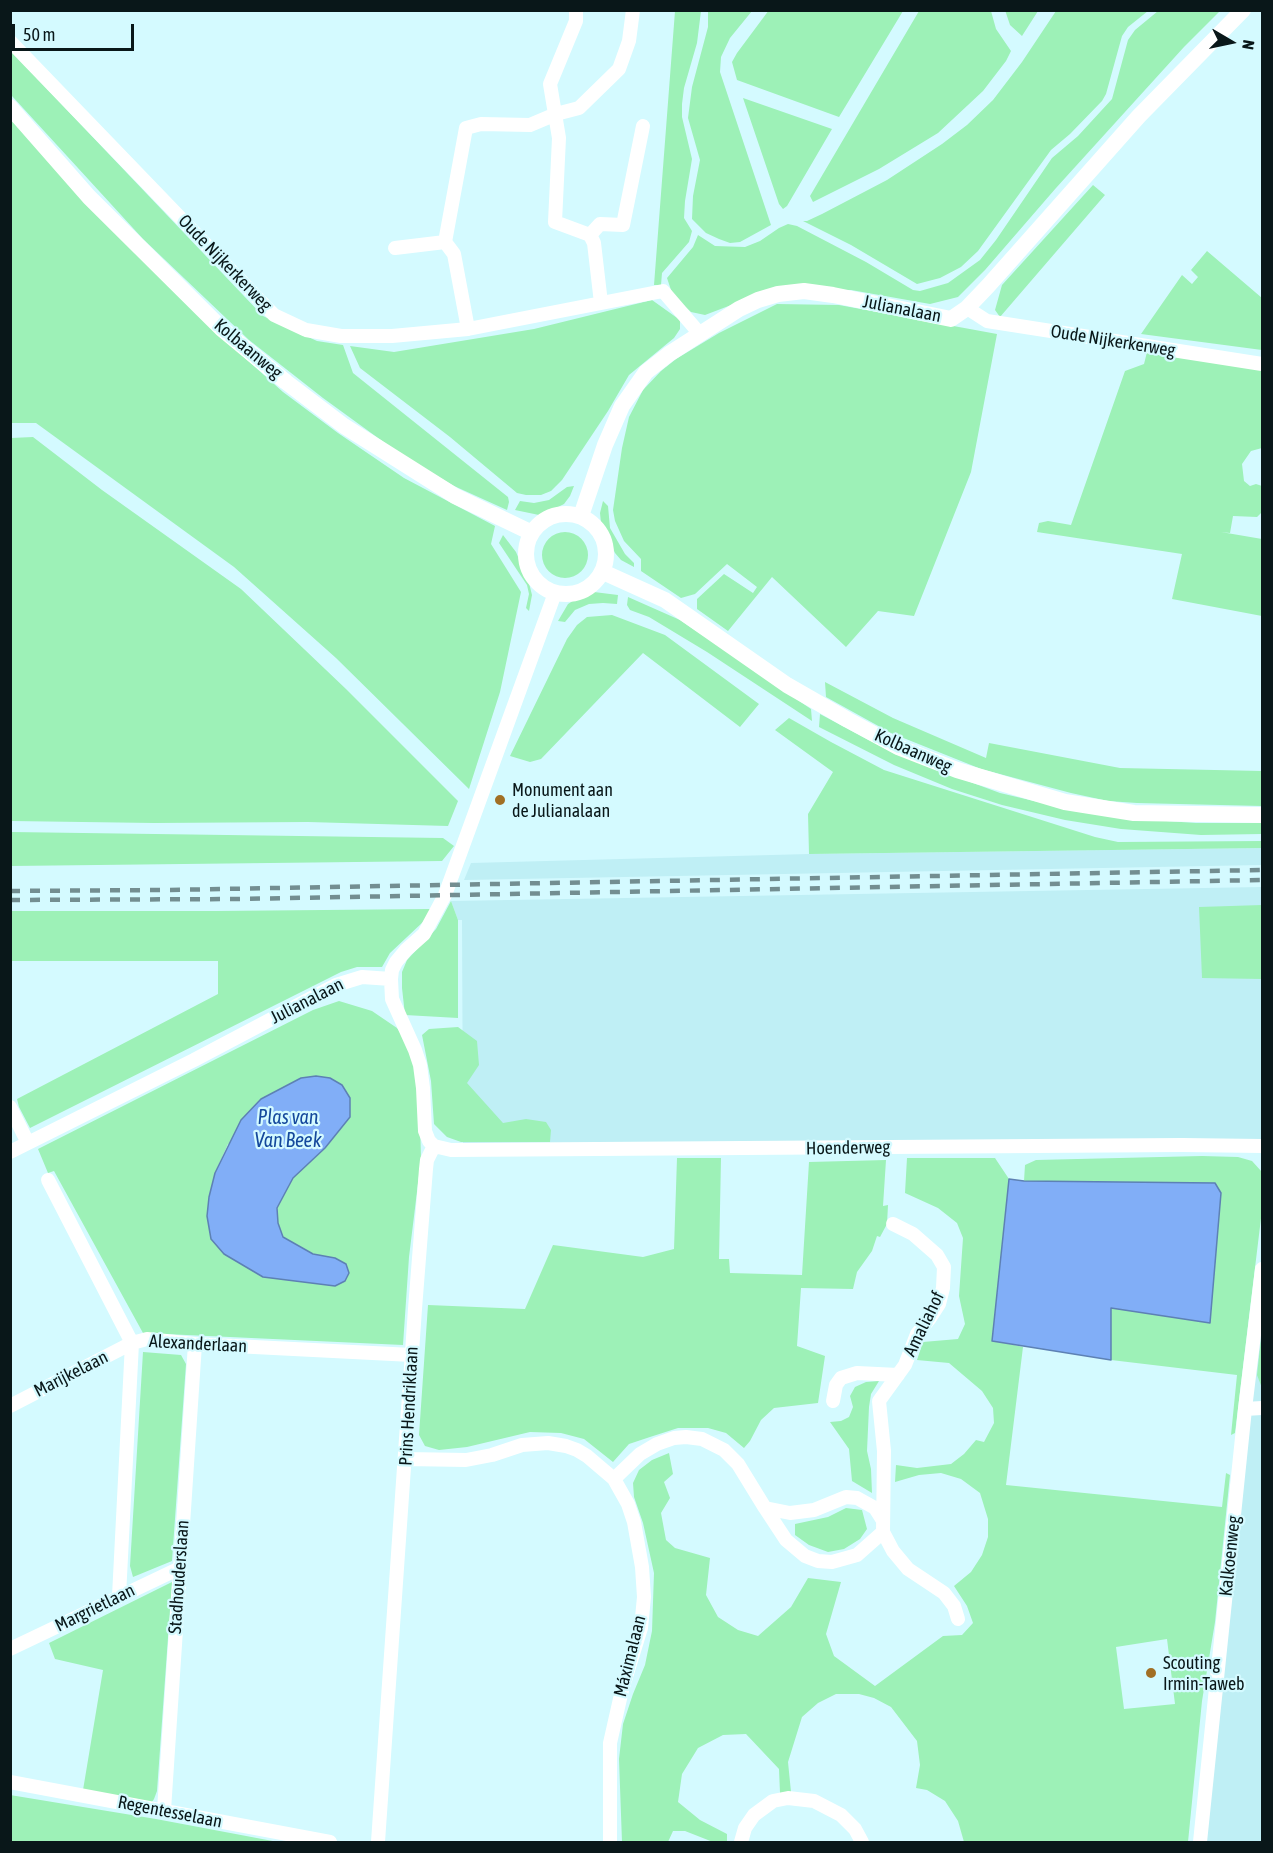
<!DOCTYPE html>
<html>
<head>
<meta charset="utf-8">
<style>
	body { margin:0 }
	#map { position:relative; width:1273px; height:1853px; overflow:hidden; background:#d4faff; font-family:"Asap Condensed",sans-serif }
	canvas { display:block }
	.frame { position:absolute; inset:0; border:12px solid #091719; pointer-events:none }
	.north { position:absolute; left:1201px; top:12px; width:60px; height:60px; -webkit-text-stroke:4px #d4faff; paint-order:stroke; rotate:99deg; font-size:16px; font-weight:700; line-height:24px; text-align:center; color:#091719 }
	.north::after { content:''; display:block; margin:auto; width:21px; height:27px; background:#091719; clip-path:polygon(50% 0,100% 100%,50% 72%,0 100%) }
	.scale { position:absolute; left:12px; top:24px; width:122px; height:27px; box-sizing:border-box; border:3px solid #091719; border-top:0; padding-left:8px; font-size:18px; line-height:21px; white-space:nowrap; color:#091719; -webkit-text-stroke:4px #d4faff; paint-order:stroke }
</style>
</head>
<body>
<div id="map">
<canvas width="1273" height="1853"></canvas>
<div class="frame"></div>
<div class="north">N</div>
<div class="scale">50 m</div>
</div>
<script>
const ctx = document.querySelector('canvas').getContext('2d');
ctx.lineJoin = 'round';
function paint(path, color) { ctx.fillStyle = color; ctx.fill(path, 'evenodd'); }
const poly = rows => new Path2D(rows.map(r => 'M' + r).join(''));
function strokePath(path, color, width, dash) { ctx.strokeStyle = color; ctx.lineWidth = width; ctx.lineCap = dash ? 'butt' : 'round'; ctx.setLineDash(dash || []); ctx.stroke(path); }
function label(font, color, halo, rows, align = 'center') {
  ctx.font = font + ' "Asap Condensed",sans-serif'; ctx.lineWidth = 4.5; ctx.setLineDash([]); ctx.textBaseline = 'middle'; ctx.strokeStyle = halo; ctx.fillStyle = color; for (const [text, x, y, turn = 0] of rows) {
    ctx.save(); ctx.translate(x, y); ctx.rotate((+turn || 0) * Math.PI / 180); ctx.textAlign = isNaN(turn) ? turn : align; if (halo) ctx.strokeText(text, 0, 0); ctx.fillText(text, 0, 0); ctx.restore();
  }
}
paint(poly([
	[1262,848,1262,865,464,880,471,863,809,854],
	[1262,887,1262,1140,463,1144,462,920,458,920,451,901],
	[1262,1307,1262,1842,1205,1842]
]), '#bfeff5');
paint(poly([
	[769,10,903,10,903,11,839,117,737,80,732,62,737,53],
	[1005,10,1038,10,1038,11,1022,36,1010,25],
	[675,11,701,11,697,43,684,88,682,104,682,117,692,159,685,201,684,218,692,231,689,242,662,273,661,285,654,285],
	[708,11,752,11,730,38,721,57,720,72,771,225,740,242,730,243,719,239,706,233,692,219,693,196,700,160,688,118,692,87,708,27],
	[919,11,991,11,996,29,1011,51,1006,61,983,91,938,133,879,169,813,202,810,196],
	[1056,11,1148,11,1128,27,1122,36,1106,94,1102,101,1070,134,1051,150,978,251,961,267,940,278,917,284,851,245,803,221,807,221,822,214,887,180,942,144,967,125,993,100,1022,62],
	[1158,11,1220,11,1184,47,1056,188,985,270,958,297,930,304,851,290,768,291,705,315,691,312,673,296,667,278,693,247,698,235,715,246,745,247,760,241,779,228,788,224,797,226,866,262,913,290,920,291,948,283,980,260,996,240,1052,158,1078,136,1112,99,1128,40,1135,30],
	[10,50,263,316,317,341,343,345,353,373,508,497,509,502,507,510,454,486,400,454,323,398,249,340,143,239,12,96,10,94],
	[743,98,832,129,787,206,783,209,779,204],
	[10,119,217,333,283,392,338,433,404,478,495,526,491,544,521,592,500,692,469,789,336,658,234,567,36,423,11,423],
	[1093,185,1105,195,1000,317,995,310,1002,285],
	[1207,251,1262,298,1262,350,1141,334,1182,275,1192,284,1198,277,1191,270],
	[652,300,680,320,680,329,674,338,629,375,608,411,562,480,551,491,541,495,526,495,517,493,450,437,360,368,350,346,394,352,534,329],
	[777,304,839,305,997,334,971,472,914,616,878,611,846,647,772,577,728,631,697,609,697,599,724,574,753,593,757,587,727,564,695,594,681,598,641,571,641,559,624,541,615,521,613,510,622,448,629,417,643,390,661,371,676,359,719,333],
	[1147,352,1262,370,1262,448,1251,451,1242,464,1244,481,1250,486,1256,484,1262,486,1262,512,1257,517,1233,516,1230,533,1221,532,1262,539,1262,616,1172,599,1182,554,1037,532,1039,523,1048,521,1071,525,1125,371,1144,364],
	[33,437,102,490,241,589,346,689,458,801,448,826,308,822,154,823,11,821,11,438],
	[574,486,570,496,564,504,552,510,539,515,515,510,520,501,534,503,549,500,567,487],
	[603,501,608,506,610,528,625,554,634,563,634,567,621,560,615,553,601,523,600,513],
	'542 555a23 23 0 1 1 46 0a23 23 0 1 1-46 0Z',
	[503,535,516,552,529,583,532,595,529,611,526,608,529,594,527,585,499,543],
	[594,592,618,595,617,604,603,603,589,604,575,610,565,622,558,621,568,604,579,597],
	[628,597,680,620,711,641,811,709,812,721,707,652,649,617,630,610,627,605],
	[612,615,665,635,759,704,740,727,643,653,541,759,530,762,510,756,567,639,577,625,587,617],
	[825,682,893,718,986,758,989,743,1120,768,1262,771,1262,806,1137,803,1108,801,1071,793,981,769,891,733,826,697],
	[820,714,895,754,1000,793,1064,808,1122,818,1196,823,1262,823,1262,834,1201,835,1121,829,1065,820,1002,805,952,789,894,765,819,727],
	[789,718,831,742,884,770,1095,837,1118,842,1262,841,1262,848,809,854,808,814,833,772,775,730],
	[11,832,443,838,454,846,442,861,11,866],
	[451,901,458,920,458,1018,405,1015,402,988,402,972,407,960,436,929],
	[1262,905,1262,979,1202,978,1199,907],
	[431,909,423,922,390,953,382,967,357,967,341,972,30,1128,19,1107,17,1099,218,994,218,961,11,961,10,911,216,911],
	[339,1001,372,1011,397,1028,410,1046,419,1078,421,1159,409,1257,403,1345,143,1333,54,1171,48,1173,38,1149,313,1010],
	[350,1117,325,1148,293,1178,277,1208,278,1223,283,1237,313,1254,335,1258,296,1280,263,1277,209,1197,215,1173,228,1144],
	[458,1027,477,1041,479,1065,467,1083,503,1123,526,1119,546,1122,551,1130,550,1142,461,1142,447,1137,434,1124,431,1081,422,1035,429,1029],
	[1202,1156,1238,1157,1252,1161,1262,1172,1262,1210,1235,1433,1231,1435,1237,1375,1111,1360,1110,1308,1024,1181,1025,1165,1036,1160],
	[677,1158,721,1158,719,1259,729,1259,730,1273,802,1275,809,1162,886,1160,883,1206,888,1205,887,1224,880,1237,877,1236,872,1251,857,1272,853,1289,801,1288,797,1346,825,1356,818,1403,774,1408,761,1420,750,1441,744,1448,726,1433,708,1428,678,1428,650,1437,629,1444,613,1462,584,1439,561,1433,530,1432,467,1447,439,1450,425,1446,419,1435,428,1305,525,1309,553,1245,643,1257,674,1249],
	[907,1158,995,1158,1009,1179,992,1340,1023,1347,1006,1485,1222,1507,1226,1473,1230,1475,1215,1622,1202,1701,1188,1842,964,1842,958,1821,945,1801,927,1790,916,1788,920,1765,917,1741,891,1707,874,1698,859,1694,836,1694,818,1703,802,1717,788,1762,791,1792,780,1793,779,1769,746,1734,723,1735,698,1748,682,1774,678,1802,700,1820,727,1834,727,1842,713,1842,685,1831,673,1831,668,1842,622,1842,619,1759,623,1724,633,1694,645,1665,652,1631,654,1573,643,1523,634,1497,633,1483,639,1470,652,1460,669,1453,673,1474,664,1482,670,1498,661,1513,666,1540,675,1548,710,1558,706,1595,718,1617,738,1630,758,1636,791,1607,808,1578,841,1582,826,1634,834,1656,875,1686,943,1636,962,1635,973,1623,967,1606,954,1586,971,1572,982,1555,988,1537,988,1519,980,1493,961,1479,941,1473,919,1475,895,1482,896,1465,917,1468,951,1464,964,1454,976,1440,984,1442,994,1423,993,1408,982,1391,949,1363,917,1360,923,1342,958,1339,965,1324,959,1296,963,1238,957,1223,938,1208,905,1193],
	[1167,1639,1175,1704,1124,1709,1116,1647],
	[1262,1329,1262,1388,1257,1375],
	[143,1352,181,1355,186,1364,172,1561,133,1577,130,1566],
	[879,1381,871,1394,869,1407,867,1451,871,1469,872,1493,852,1481,849,1449,830,1422,841,1421,849,1417,853,1407,850,1396,855,1387,866,1382],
	[846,1508,862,1510,867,1529,860,1539,844,1549,828,1552,809,1545,795,1535,795,1524,828,1517],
	[172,1582,157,1791,154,1799,152,1802,83,1790,103,1670,55,1659,49,1643],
	[10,1795,156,1819,278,1842,11,1842]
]), '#9df1b7');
const water = poly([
	[316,1076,330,1078,342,1085,350,1098,350,1117,325,1148,293,1178,277,1208,278,1223,283,1237,313,1254,335,1258,346,1264,349,1273,345,1281,335,1286,263,1277,224,1254,211,1239,207,1216,209,1197,215,1173,241,1120,261,1099,301,1078,316,1076],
	[1009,1179,1024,1181,1215,1183,1221,1193,1210,1323,1111,1308,1111,1360,992,1341,1009,1179]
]);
paint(water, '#81aef7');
strokePath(water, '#5d81b4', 1.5);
strokePath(poly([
	[576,10,576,21,550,84,559,138,555,222,590,235,594,243,601,303],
	[10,41,274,315,306,330,341,336,392,336,468,329,663,291,700,334],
	[590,235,600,224,623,225,643,126],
	[445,242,466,128,481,124,530,125,556,114,579,108,619,69,629,41,633,10],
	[395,248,445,242,454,254,468,329],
	[967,308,987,321,1262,364],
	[555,593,445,895,424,934,406,950,396,962,392,970,391,979,392,999,415,1050,420,1065,423,1088,425,1131,429,1141,434,1146,451,1150,1182,1145,1262,1146],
	[10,1107,28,1143],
	[10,1152,194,1060,336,985,362,977,391,979],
	[48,1180,132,1343,147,1339,195,1344,412,1355],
	[833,1401,836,1385,841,1378,857,1373,898,1375],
	[10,1406,132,1343],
	[1245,1409,1262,1408],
	[406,1459,466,1460,492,1455,522,1445,548,1443,566,1446,577,1450,587,1456,614,1479,628,1504,634,1522,642,1567,644,1597,641,1628,622,1690,610,1743,610,1842],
	[614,1479,640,1454,657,1444,674,1438,686,1437,702,1439,724,1450,738,1464,765,1508,790,1513,814,1510,846,1497,857,1498,875,1508,882,1519],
	[765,1508,786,1540,805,1556,818,1561,832,1562,857,1555,883,1532,893,1551,908,1569,944,1593,954,1606,958,1619],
	[883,1532,884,1451,879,1401,905,1365,917,1334,930,1318,939,1304,943,1288,944,1267,937,1255,913,1234,893,1224],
	[119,1596,132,1343],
	[10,1649,180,1568],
	[10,1782,330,1842],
	[164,1810,195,1344],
	[378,1842,415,1309,426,1169,427,1160,434,1146],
	[741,1842,745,1828,754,1815,773,1801,788,1798,814,1801,841,1815,855,1829,862,1842],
	[1200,1842,1245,1409,1262,1269]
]), '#fff', 14);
strokePath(poly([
	[10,107,89,197,222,329,286,382,344,426,455,496,532,533],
	'526 554a40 40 0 1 1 80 0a40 40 0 1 1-80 0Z',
	[581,516,605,445,622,406,646,372,669,354,739,309,758,300,778,294,804,291,833,295,951,319,967,308,988,286,1139,116,1243,10],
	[603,572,665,600,787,685,848,720,898,747,957,770,1065,802,1134,813,1262,815]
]), '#fff', 16);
strokePath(poly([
	[10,891,167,890,1262,870],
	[10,900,239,899,1262,880]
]), '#738e91', 4.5, [10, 10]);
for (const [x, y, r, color] of [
	[500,800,6,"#a16f24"],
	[1151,1673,6,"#a16f24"]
]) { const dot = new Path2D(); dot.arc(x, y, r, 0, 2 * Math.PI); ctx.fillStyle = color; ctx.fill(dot); strokePath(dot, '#d4faff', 2); }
label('18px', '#091719', '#d4faff', [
	["Oude Nijkerkerweg",225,263,46],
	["Julianalaan",902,309,11],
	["Oude Nijkerkerweg",1113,341,9],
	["Kolbaanweg",248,349,40],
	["Kolbaanweg",913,751,24],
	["Julianalaan",307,1001,-27],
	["Hoenderweg",848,1148,-1],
	["Amaliahof",924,1324,-64],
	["Alexanderlaan",198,1344,3],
	["Marijkelaan",71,1374,-27],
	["Prins Hendriklaan",409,1406,-87],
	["Kalkoenweg",1230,1556,-84],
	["Stadhouderslaan",179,1577,-86],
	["Margrietlaan",95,1608,-26],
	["Máximalaan",630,1656,-76],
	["Regentesselaan",170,1812,11]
]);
label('18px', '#091719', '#d4faff', [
	["Monument aan",512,790],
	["de Julianalaan",512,811],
	["Scouting",1163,1663],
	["Irmin-Taweb",1163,1684]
], 'left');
label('italic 20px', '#14489c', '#d4faff', [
	["Plas van",288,1118],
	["Van Beek",288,1141]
]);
</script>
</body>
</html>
